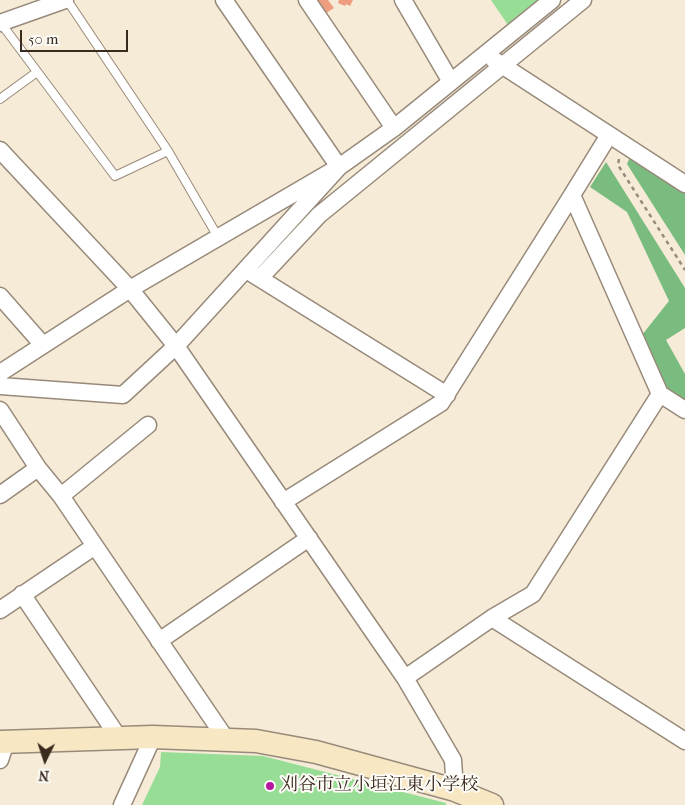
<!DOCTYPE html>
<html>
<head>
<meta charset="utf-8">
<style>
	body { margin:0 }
	#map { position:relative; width:685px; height:805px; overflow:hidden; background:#f5ebd6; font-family:"IM FELL French Canon",serif }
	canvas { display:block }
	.north { position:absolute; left:20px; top:735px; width:50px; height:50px; -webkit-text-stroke:4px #fdfcf7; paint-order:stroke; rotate:184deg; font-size:14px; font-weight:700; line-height:20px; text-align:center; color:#3b2a1e }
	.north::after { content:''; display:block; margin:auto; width:18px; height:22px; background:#3b2a1e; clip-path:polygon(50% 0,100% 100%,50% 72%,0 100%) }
	.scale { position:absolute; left:20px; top:30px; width:108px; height:22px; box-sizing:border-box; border:2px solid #3b2a1e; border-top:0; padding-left:6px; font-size:15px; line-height:18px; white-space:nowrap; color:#3b2a1e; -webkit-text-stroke:4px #fdfcf7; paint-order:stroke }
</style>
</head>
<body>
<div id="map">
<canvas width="685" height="805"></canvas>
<div class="north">N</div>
<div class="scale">50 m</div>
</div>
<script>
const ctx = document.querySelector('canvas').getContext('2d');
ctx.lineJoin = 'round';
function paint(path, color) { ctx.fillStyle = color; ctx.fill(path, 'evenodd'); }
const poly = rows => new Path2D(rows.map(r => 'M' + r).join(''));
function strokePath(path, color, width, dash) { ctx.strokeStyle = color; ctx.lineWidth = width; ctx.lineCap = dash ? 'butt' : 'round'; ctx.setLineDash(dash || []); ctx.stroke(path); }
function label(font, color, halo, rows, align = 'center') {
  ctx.font = font + ' "IM FELL French Canon","Noto Serif JP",serif'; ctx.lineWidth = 4; ctx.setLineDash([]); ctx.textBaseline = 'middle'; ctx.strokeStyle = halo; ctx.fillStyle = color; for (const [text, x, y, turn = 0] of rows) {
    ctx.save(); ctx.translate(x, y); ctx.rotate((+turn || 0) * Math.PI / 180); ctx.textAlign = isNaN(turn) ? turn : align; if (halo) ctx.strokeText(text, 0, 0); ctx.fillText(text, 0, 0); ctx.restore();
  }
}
paint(poly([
	[491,0,539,0,508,25],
	[161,752,263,756,446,803,446,805,142,805,160,767]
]), '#98dd96');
paint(poly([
	[630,157,685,192,685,255,627,164],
	[606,162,685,288,685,328,666,340,685,374,685,403,666,390,642,335,669,301,627,212,590,187]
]), '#7abc7f');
paint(poly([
	[316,0,328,0,334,8,323,15],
	[339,0,353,0,350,6,346,4,345,6,338,3]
]), '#ee9e7f');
const lane = poly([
	[67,0,168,151,218,237],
	[0,22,115,176,168,151],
	[0,99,37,72]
]);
const street = poly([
	[307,0,394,128],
	[403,0,451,82],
	[0,23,65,0],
	[494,60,685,184],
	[0,150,130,289,176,346,405,678,453,760,455,790],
	[251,273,447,395],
	[260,278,319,215,583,0],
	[0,296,43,345],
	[0,373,130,289,339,167,224,0],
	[0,386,123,395,176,346,339,167,394,128,552,0],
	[660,394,685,410],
	[0,410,38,468,61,496,95,546],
	[0,495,38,468],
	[61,496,148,425],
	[283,502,441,403,572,195],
	[22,594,119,738],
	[0,610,95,546,226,739],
	[492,618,533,594,660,394,572,195,609,135],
	[159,641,309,538],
	[405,678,492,618,685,741],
	[0,760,6,742],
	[122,805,153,737]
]);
const secondary = poly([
	[0,742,153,737,256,741,316,752,455,790,492,805]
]);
strokePath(lane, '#988a7a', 10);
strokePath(street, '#988a7a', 19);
strokePath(secondary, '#988a7a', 25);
strokePath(poly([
	[619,159,618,165,685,270]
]), '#988a7a', 2.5, [4, 4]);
strokePath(lane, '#fff', 8);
strokePath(street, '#fff', 16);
strokePath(secondary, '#f8e7c3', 22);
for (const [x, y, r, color] of [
	[270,786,5,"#b5179e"]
]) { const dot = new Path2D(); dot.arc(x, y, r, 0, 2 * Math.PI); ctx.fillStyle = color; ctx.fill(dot); strokePath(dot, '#fdfcf7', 2); }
label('18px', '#3b2a1e', '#fdfcf7', [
	["刈谷市立小垣江東小学校",280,786]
], 'left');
</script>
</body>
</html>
